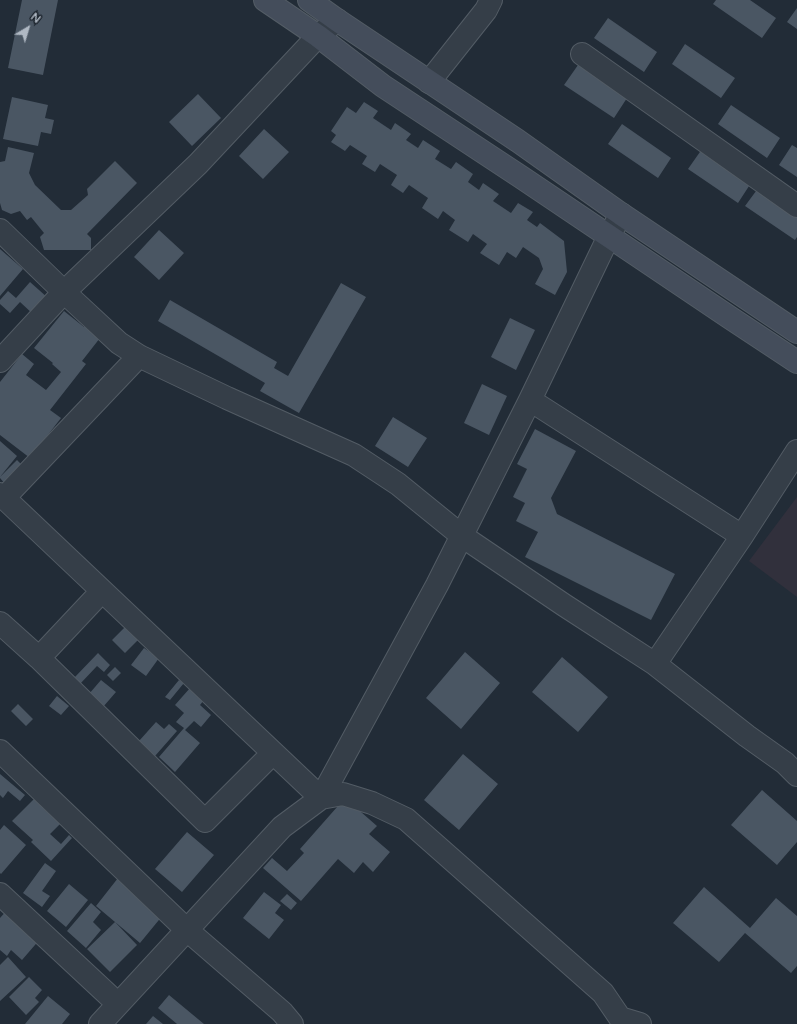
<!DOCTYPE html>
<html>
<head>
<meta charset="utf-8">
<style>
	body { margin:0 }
	#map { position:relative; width:797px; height:1024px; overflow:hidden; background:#222c37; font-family:"Varela Round",sans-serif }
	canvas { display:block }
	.north { position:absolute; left:8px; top:8px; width:40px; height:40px; -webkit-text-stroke:3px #1b232c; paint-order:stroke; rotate:38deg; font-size:11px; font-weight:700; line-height:16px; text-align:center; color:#b0b9c4 }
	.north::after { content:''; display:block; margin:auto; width:14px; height:18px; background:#b0b9c4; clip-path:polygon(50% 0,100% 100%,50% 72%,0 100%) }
</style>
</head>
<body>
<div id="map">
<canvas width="797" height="1024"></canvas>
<div class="north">N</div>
</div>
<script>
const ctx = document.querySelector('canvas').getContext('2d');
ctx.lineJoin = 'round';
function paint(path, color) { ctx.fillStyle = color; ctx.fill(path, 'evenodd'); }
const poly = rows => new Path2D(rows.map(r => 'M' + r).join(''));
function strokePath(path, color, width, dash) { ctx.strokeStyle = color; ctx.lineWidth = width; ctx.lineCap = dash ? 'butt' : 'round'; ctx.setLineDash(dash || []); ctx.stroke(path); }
paint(poly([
	[797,497,797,597,749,561]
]), '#31303c');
paint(poly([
	[22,0,58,0,43,75,8,68],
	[716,0,750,0,776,18,762,38,713,4],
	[797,8,797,29,787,22],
	[608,18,657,52,644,72,594,38],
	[685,44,735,78,721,98,672,64],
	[578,65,627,98,614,118,564,85],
	[198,94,221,118,192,146,169,122],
	[12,97,48,105,45,118,54,120,51,134,41,132,38,146,3,139],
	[364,102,378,111,373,118,391,130,395,123,411,134,406,140,418,148,423,140,440,151,435,159,451,169,456,162,473,174,468,182,479,190,483,183,499,194,493,201,511,213,518,203,533,212,527,220,537,227,540,223,564,241,567,272,555,295,535,284,543,269,539,258,523,247,516,258,507,252,499,265,480,253,487,244,473,234,468,242,449,230,455,220,443,211,438,219,422,208,428,198,409,185,403,193,391,185,397,175,380,164,375,172,362,164,367,156,350,145,345,151,331,142,336,135,331,131,347,107,356,113],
	[731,105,780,138,767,158,718,124],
	[622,124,671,158,658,178,608,144],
	[264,129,289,152,263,179,239,156],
	[792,145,797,148,797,177,779,165],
	[8,147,34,153,29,173,35,185,61,210,71,210,88,195,87,189,115,161,137,183,87,234,91,238,91,250,44,250,40,237,44,233,31,217,27,220,20,211,11,214,2,210,0,203,0,162,5,161],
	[702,149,751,183,738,203,688,169],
	[759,187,797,213,797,237,795,240,745,206],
	[159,230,184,253,159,280,134,257],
	[0,249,23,269,0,296],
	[30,282,48,298,34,315,20,302,10,313,0,304,0,300,8,291,16,298],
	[341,283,366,297,299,413,260,391,265,383,158,321,170,300,277,362,274,368,288,376],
	[64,311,84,327,85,326,100,338,82,361,86,364,50,410,61,418,30,458,0,435,0,382,22,354,34,364,26,375,46,390,61,372,52,364,53,363,34,348],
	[510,318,535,330,516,370,491,357],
	[482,384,507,396,489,435,464,423],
	[393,417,427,438,408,467,375,446],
	[535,429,576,451,551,498,557,514,675,574,651,620,525,557,538,532,516,521,525,503,513,497,527,469,517,464],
	[0,441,17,456,0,477],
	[17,460,24,467,6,485,0,478,0,477],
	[127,625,141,637,125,653,112,640],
	[144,648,159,658,146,676,131,665],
	[465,652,500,683,461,729,426,698],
	[98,653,110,665,104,672,97,666,80,684,74,678],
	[562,657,608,697,578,732,532,692],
	[115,667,121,673,113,681,107,675],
	[101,680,116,692,103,707,89,694],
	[179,680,184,683,170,700,165,697],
	[190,688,204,700,200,705,211,715,201,727,194,721,185,730,200,743,175,772,159,757,184,728,176,722,184,713,175,705],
	[57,696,69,706,61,715,49,706],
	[18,704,33,719,26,726,11,711],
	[156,722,164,729,169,724,177,731,155,756,139,741],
	[463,754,498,784,459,830,424,800],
	[0,774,25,795,20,801,8,791,3,798,0,795],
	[762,790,797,821,797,842,777,865,731,825],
	[345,798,377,826,369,834,390,852,373,872,363,862,354,873,338,859,301,901,263,868,272,858,287,871,304,853,300,849],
	[34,799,60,824,50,834,61,844,69,835,72,838,51,861,31,842,33,840,12,821],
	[4,825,26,845,1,874,0,873,0,830],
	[187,832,214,855,182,892,155,869],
	[45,863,56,871,42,891,50,896,42,907,23,893],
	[118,878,163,915,140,943,96,906],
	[69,884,88,900,66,927,47,911],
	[704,887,750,928,776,898,797,916,797,966,791,973,745,933,719,962,673,923],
	[264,892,281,905,275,913,284,920,269,939,243,918],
	[287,894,297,903,291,910,280,901],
	[91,903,101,912,93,922,101,930,86,948,67,931],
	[8,909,41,938,22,960,11,950,7,956,0,950,0,918],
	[115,922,137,945,110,972,87,949],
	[8,957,26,977,0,1001,0,965],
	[29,977,42,990,35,998,39,1002,26,1015,9,997],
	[169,995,204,1024,177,1024,158,1008],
	[48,996,70,1014,62,1024,25,1024],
	[153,1016,163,1024,146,1024]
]), '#4a5663');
const street = poly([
	[582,54,797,206],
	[429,82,486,10,491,0],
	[0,230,64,292,119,343,139,356,227,398,354,455,398,484,462,536,564,605,655,664,747,736,785,763,797,775],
	[0,361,64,292,198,164,318,36,337,20],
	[530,400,742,536],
	[0,494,321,798,437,585,530,400,609,236,621,214],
	[4,498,139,356],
	[0,623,39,658,205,821,273,753],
	[39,658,102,591],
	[655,664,742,536,797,451],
	[0,751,187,930,282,1012,292,1024],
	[0,894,118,1004],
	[100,1024,282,827,321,798,343,794,372,803,406,819,603,993,620,1018,640,1024]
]);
const secondary = poly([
	[265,0,318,36,383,86,521,177,729,317,797,362],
	[309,0,337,20,518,141,621,214,797,332]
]);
strokePath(street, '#535c65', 24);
strokePath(secondary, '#535c65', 24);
strokePath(street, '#353e48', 22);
strokePath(secondary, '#444d5b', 22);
</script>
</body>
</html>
